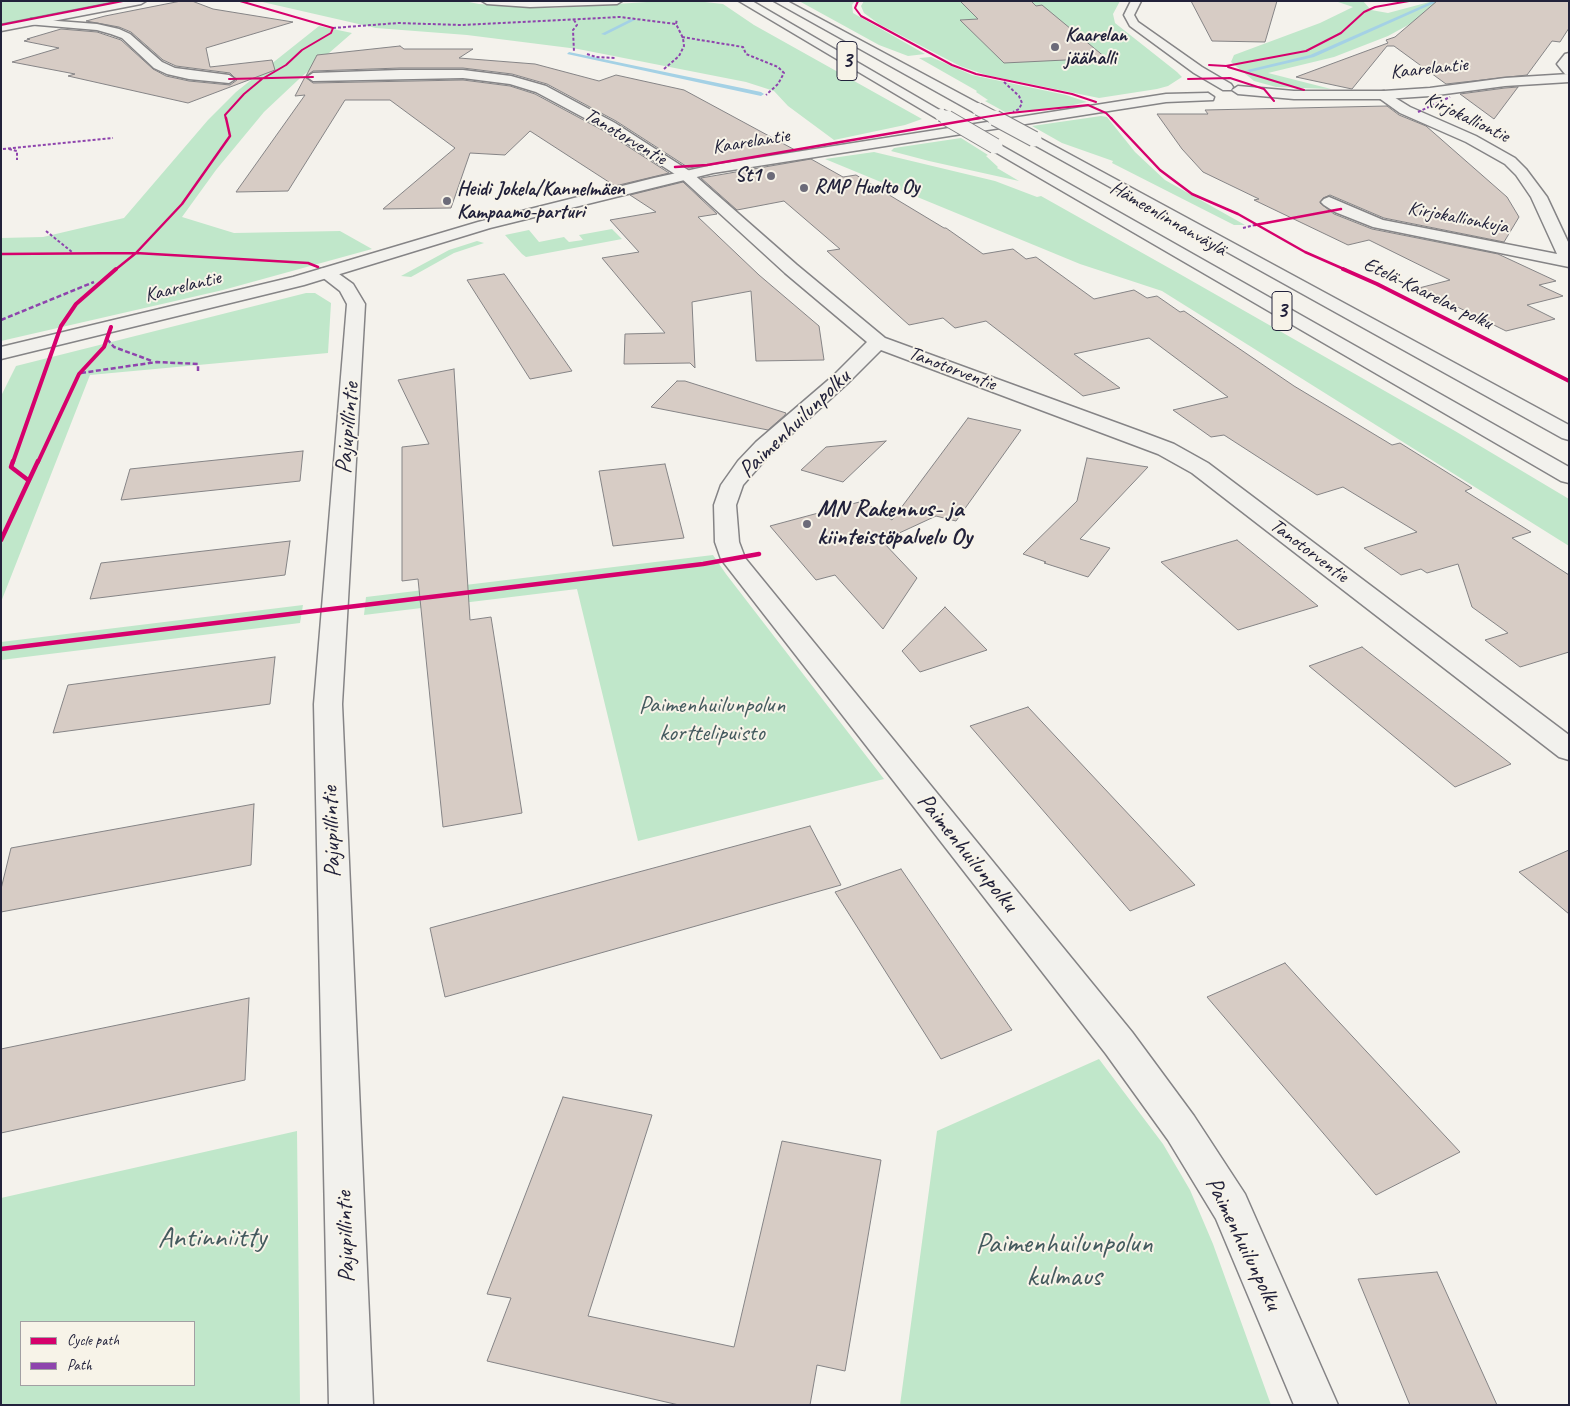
<!DOCTYPE html>
<html>
<head>
<meta charset="utf-8">
<style>
	body { margin:0 }
	#map { position:relative; width:1570px; height:1406px; overflow:hidden; background:#f4f2ec; font-family:Caveat,sans-serif }
	canvas { display:block }
	.frame { position:absolute; inset:0; border:2px solid #22223b; pointer-events:none }
	.legend { position:absolute; left:20px; top:1321px; width:175px; height:65px; box-sizing:border-box; background:#f7f3e8; border:1px solid #a29fa3; margin:0; padding:6px 9px; list-style:none; font-size:15px; color:#22223b }
	.legend li { display:flex; align-items:center; gap:10px; height:25px }
	.legend b { width:25px; border:1px solid #a29fa3 }
</style>
</head>
<body>
<div id="map">
<canvas width="1570" height="1406"></canvas>
<div class="frame"></div>
<ul class="legend">
<li><b style="height:6px;background:#d6006c"></b>Cycle path</li>
<li><b style="height:6px;background:#8e44ad"></b>Path</li>
</ul>
</div>
<script>
const ctx = document.querySelector('canvas').getContext('2d');
ctx.lineJoin = 'round';
function paint(path, color) { ctx.fillStyle = color; ctx.fill(path, 'evenodd'); }
const poly = rows => new Path2D(rows.map(r => 'M' + r).join(''));
function strokePath(path, color, width, dash) { ctx.strokeStyle = color; ctx.lineWidth = width; ctx.lineCap = dash ? 'butt' : 'round'; ctx.setLineDash(dash || []); ctx.stroke(path); }
function label(font, color, halo, rows, align = 'center') {
  ctx.font = font + ' Caveat,sans-serif'; ctx.lineWidth = 4; ctx.setLineDash([]); ctx.textBaseline = 'middle'; ctx.strokeStyle = halo; ctx.fillStyle = color; for (const [text, x, y, turn = 0] of rows) {
    ctx.save(); ctx.translate(x, y); ctx.rotate((+turn || 0) * Math.PI / 180); ctx.textAlign = isNaN(turn) ? turn : align; if (halo) ctx.strokeText(text, 0, 0); ctx.fillText(text, 0, 0); ctx.restore();
  }
}
paint(poly([
	[1,1,119,1,1,24],
	[258,1,464,1,479,4,555,8,662,1,696,1,723,4,754,25,922,119,905,125,834,140,788,106,774,91,746,82,578,49,467,35,376,28],
	[799,1,855,1,852,5,853,13,925,54,908,56,879,45],
	[864,1,1120,1,1113,14,1115,23,1177,72,1182,77,1168,86,1157,89,1099,98,986,75,960,66,879,24,864,13,861,6],
	[1335,1,1363,1,1371,10,1388,13,1433,1,1461,1,1430,13,1388,36,1334,57,1268,73,1331,89,1276,87,1254,81,1231,62,1234,55,1320,23,1353,7],
	[319,26,352,33,298,80,264,112,216,170,182,217,234,233,340,231,372,249,223,290,1,341,1,238,43,237,124,218,208,120,236,92],
	[931,57,972,75,1066,95,1087,102,1059,108,1005,112,985,101,988,100,976,92,977,91,919,58],
	[1101,116,1107,117,1135,152,1165,180,1245,225,1234,225,1112,163,1113,161,1062,143,1032,126],
	[961,138,988,155,986,156,998,167,997,168,1019,181,929,161,891,151,894,148],
	[874,152,995,181,1037,197,1041,196,1178,273,1455,431,1569,499,1569,546,1162,291,1080,264,825,159],
	[612,229,622,239,526,257,522,254,505,235,529,230,539,242,564,237,569,242,583,240,579,235],
	[477,241,484,243,454,253,411,277,401,276,449,250],
	[306,293,315,293,331,303,328,353,90,375,1,602,1,396,16,366],
	[713,555,726,574,884,779,638,841,577,589,364,615,366,597],
	[303,605,300,623,1,660,1,642],
	[1099,1059,1163,1144,1190,1190,1213,1244,1271,1405,900,1405,937,1131],
	[297,1131,300,1405,1,1405,1,1198],
	[21,1322,194,1322,194,1385,21,1385]
]), '#c0e7ca');
paint(poly([
	[1433,1,1439,1,1314,57,1250,72,1247,70,1310,55,1433,1],
	[631,19,635,20,605,35,601,34,631,19],
	[569,52,761,92,764,94,761,96,567,54,569,52]
]), '#a4d1e5');
const building = poly([
	[181,1,192,1,213,9,293,22,206,48,210,67,272,60,275,70,188,103,68,76,75,74,12,62,59,48,24,41,30,39,27,39,61,29,97,32,121,40,153,69,166,76,189,81,230,85,237,80,230,73,176,66,163,60,131,32,119,27,86,21,105,16,181,1],
	[960,1,1031,1,1036,6,1042,5,1106,58,1004,63,960,20,978,19,960,1],
	[1191,1,1277,1,1265,42,1212,41,1191,1],
	[1437,1,1569,1,1569,28,1560,42,1552,41,1527,75,1446,84,1394,46,1387,46,1352,89,1296,77,1388,43,1386,40,1395,37,1437,1],
	[400,46,404,49,473,49,459,58,535,64,599,81,616,75,684,90,795,150,689,168,616,121,547,84,512,74,463,68,400,68,313,71,306,76,317,55,400,46],
	[305,77,313,83,463,80,510,86,535,94,604,131,669,173,615,186,530,131,505,155,470,153,451,208,383,209,455,148,390,100,345,100,288,191,236,192,305,95,295,96,305,77],
	[1518,87,1494,119,1460,94,1505,88,1518,87],
	[1387,106,1399,115,1426,126,1507,197,1519,217,1504,242,1384,218,1330,195,1323,198,1320,203,1334,214,1372,229,1498,254,1556,281,1539,285,1563,296,1527,305,1555,319,1506,331,1419,288,1450,280,1369,240,1348,245,1254,200,1259,199,1203,172,1182,149,1157,114,1208,114,1205,110,1387,106],
	[811,159,843,177,856,175,944,228,946,228,983,254,1013,249,1026,259,1036,257,1094,299,1134,290,1147,298,1157,296,1180,312,1184,311,1294,386,1392,445,1400,443,1472,488,1465,491,1531,532,1512,538,1569,575,1569,652,1520,667,1485,640,1508,633,1472,607,1458,564,1427,573,1421,569,1401,575,1364,548,1417,532,1343,487,1317,495,1224,435,1211,437,1173,410,1228,397,1149,338,1074,354,1120,388,1083,396,986,321,955,328,943,318,909,325,827,251,840,249,784,201,737,210,701,178,811,159],
	[683,182,717,214,698,217,759,275,819,326,824,360,756,361,751,291,692,302,695,368,690,363,624,364,625,334,665,333,602,258,639,252,610,220,656,212,630,195,683,182],
	[504,274,505,275,572,371,530,379,467,280,504,274],
	[454,369,470,620,491,617,522,813,443,827,418,579,402,581,402,447,429,444,398,380,454,369],
	[677,381,685,381,786,413,785,415,768,430,651,407,677,381],
	[968,418,1021,430,956,521,936,516,882,541,917,578,883,629,835,575,816,580,770,526,863,501,892,520,968,418],
	[886,441,843,482,801,470,826,447,886,441],
	[303,451,300,481,121,500,130,469,303,451],
	[1087,458,1148,467,1080,539,1110,548,1088,577,1044,563,1046,562,1023,554,1077,501,1087,458],
	[665,464,684,538,613,546,599,471,665,464],
	[1237,540,1318,606,1238,630,1161,562,1237,540],
	[290,541,285,575,90,599,101,563,290,541],
	[945,607,987,650,920,672,902,651,945,607],
	[1362,647,1399,676,1511,764,1455,787,1309,666,1362,647],
	[275,657,270,704,53,733,68,685,275,657],
	[1028,707,1057,738,1195,885,1130,911,970,726,1028,707],
	[254,804,251,865,1,912,1,889,11,848,254,804],
	[810,826,841,885,445,997,430,928,810,826],
	[1569,850,1569,914,1519,872,1569,850],
	[901,869,978,981,1012,1030,941,1059,835,892,901,869],
	[1285,963,1326,1008,1460,1152,1376,1195,1207,997,1285,963],
	[249,998,245,1080,1,1133,1,1049,249,998],
	[563,1097,652,1115,588,1316,734,1347,782,1141,881,1160,845,1371,817,1365,810,1405,679,1405,487,1361,511,1298,487,1294,563,1097],
	[1437,1272,1497,1405,1410,1405,1358,1279,1437,1272]
]);
paint(building, '#d7ccc5');
strokePath(building, '#858486', 1);
const street = poly([
	[31,19,97,24,119,29,130,34,162,62,175,68,229,75,235,79,229,83,189,79,167,74,154,68,122,38,111,34,97,30,27,24,25,22,31,19],
	[1569,53,1569,75,1565,74,1557,64,1565,54,1569,53],
	[400,70,463,70,511,76,546,86,615,123,691,172,797,265,885,338,1142,432,1174,444,1208,463,1569,735,1569,760,1559,757,1192,473,1158,454,881,350,847,384,772,452,743,485,736,505,739,542,745,558,1132,1032,1194,1116,1245,1194,1338,1405,1294,1405,1216,1219,1168,1140,1106,1054,721,559,715,542,714,505,721,485,738,461,756,442,833,376,867,342,785,273,681,178,605,129,536,92,510,84,463,78,313,81,307,77,313,73,400,70],
	[1384,91,1410,107,1476,136,1515,158,1526,169,1547,197,1569,244,1569,267,1373,227,1335,212,1324,205,1321,202,1324,199,1329,197,1383,220,1557,254,1531,197,1516,175,1505,164,1466,142,1400,113,1379,98,1378,95,1379,92,1384,91],
	[326,268,332,269,353,284,365,304,342,704,373,1405,329,1405,314,704,347,304,340,291,317,273,320,269,326,268]
]);
const secondary = poly([
	[123,1,146,1,141,4,1,31,1,25,123,1],
	[1131,1,1141,1,1134,15,1138,22,1202,67,1231,84,1233,87,1231,90,1223,90,1194,73,1130,26,1124,15,1131,1],
	[1569,74,1569,82,1505,86,1430,96,1384,99,1294,99,1238,94,1232,90,1238,86,1294,91,1384,91,1430,88,1505,78,1569,74],
	[1208,93,1214,97,1213,100,1166,102,713,173,490,228,304,285,1,359,1,347,293,277,478,222,654,178,713,165,1166,94,1208,93]
]);
const highway = poly([
	[482,1,622,1,617,4,530,7,487,4,482,1],
	[739,1,752,1,948,115,941,119,936,118,739,1],
	[774,1,787,1,983,106,985,109,978,113,973,112,774,1],
	[1034,135,1569,425,1569,440,1562,438,1029,142,1027,139,1034,135],
	[995,142,1569,467,1569,483,1561,481,990,149,988,146,990,143,995,142]
]);
strokePath(street, '#858486', 3);
strokePath(secondary, '#858486', 3);
strokePath(highway, '#858486', 3);
paint(street, '#f2f1ed');
paint(secondary, '#f2f1ed');
paint(highway, '#f2f1ed');
const highwayBridgeFar1 = poly([
	[978,109,997,119],
	[941,115,949,119]
]);
const highwayBridge = poly([
	[947,118,995,146],
	[995,118,1034,139]
]);
strokePath(highwayBridgeFar1, '#858486', 14, []);
strokePath(highwayBridge, '#858486', 17, []);
strokePath(highwayBridgeFar1, '#f2f1ed', 12);
strokePath(highwayBridge, '#f2f1ed', 15);
strokePath(poly([
	[574,20,577,25,573,30,574,52],
	[333,28,398,23,461,25,620,17,676,24],
	[682,37,743,47,746,54,778,67,784,73,778,84,766,95],
	[587,54,596,57,616,58],
	[664,69,679,56,684,46,683,38,676,24,677,19],
	[1004,82,1019,96,1022,103,1019,109,1013,112],
	[1418,112,1450,97],
	[3,149,113,138],
	[9,149,17,151,17,160],
	[1243,228,1255,225],
	[46,231,72,252]
]), '#8e44ad', 2, [3, 2]);
strokePath(poly([
	[1,320,94,282],
	[107,339,114,347,152,361],
	[81,373,157,362,198,364,198,371]
]), '#8e44ad', 2.5, [5, 2.5]);
strokePath(poly([
	[858,1,855,8,861,16,952,65,976,74,1072,94,1096,102],
	[1,25,123,1],
	[1209,65,1226,66,1306,51,1341,33,1364,12,1375,7,1409,1],
	[1228,67,1304,90],
	[229,79,313,77],
	[1188,79,1230,78,1264,89,1274,101],
	[226,119,225,115,244,94,262,79,286,65,302,50,331,33,333,28,240,1],
	[973,119,1010,113,1088,105,1106,113,1112,119]
]), '#d6006c', 2);
strokePath(poly([
	[1111,118,1160,170,1192,194,1238,214,1305,252,1346,270],
	[675,167,707,165,980,118],
	[1255,225,1341,209],
	[1,254,136,253,308,263,318,267],
	[115,270,136,253,182,204,230,136,226,118]
]), '#d6006c', 2.5);
strokePath(poly([
	[1343,269,1377,284,1569,381],
	[13,462,61,326,76,304,116,269],
	[38,462,79,374,104,347,111,327]
]), '#d6006c', 4);
strokePath(poly([
	[13,461,11,467,28,480],
	[1,540,38,461],
	[1,649,703,564,759,554]
]), '#d6006c', 4.5);
for (const [x, y, r, color] of [
	[1055,47,5,"#6c6b79"],
	[771,176,5,"#6c6b79"],
	[804,188,5,"#6c6b79"],
	[447,201,5,"#6c6b79"],
	[807,524,5,"#6c6b79"]
]) { const dot = new Path2D(); dot.arc(x, y, r, 0, 2 * Math.PI); ctx.fillStyle = color; ctx.fill(dot); strokePath(dot, '#f7f3e8', 2); }
label('bold 20px', '#22223b', '#f7f3e8', [
	["Kaarelan",1065,36],
	["jäähalli",1065,59],
	["St1",761,176,"right"],
	["RMP Huolto Oy",814,188],
	["Heidi Jokela/Kannelmäen",457,190],
	["Kampaamo-parturi",457,213]
], 'left');
label('20px', '#22223b', '#f7f3e8', [
	["Kaarelantie",1429,69,-6],
	["Kirjokalliontie",1467,118,26],
	["Tanotorventie",625,137,31],
	["Kaarelantie",751,142,-9],
	["Kirjokallionkuja",1458,218,11],
	["Hämeenlinnanväylä",1168,219,30],
	["Kaarelantie",183,287,-14],
	["Etelä-Kaarelan polku",1428,294,26],
	["Tanotorventie",952,369,21],
	["Tanotorventie",1309,551,37]
]);
for (const [x, y, w] of [
	[847,61,20],
	[1282,311,20]
]) { const box = new Path2D(); box.roundRect(x - w / 2, y - 19.5, w, 39, 4); ctx.fillStyle = '#f7f3e8'; ctx.fill(box); strokePath(box, '#22223b', 1); }
label('bold 22px', '#22223b', null, [
	["3",847,61],
	["3",1282,311]
]);
label('24px', '#22223b', '#f7f3e8', [
	["Paimenhuilunpolku",795,424,-44],
	["Pajupillintie",348,428,-85],
	["Pajupillintie",332,832,-92],
	["Paimenhuilunpolku",967,853,51],
	["Pajupillintie",346,1237,-92],
	["Paimenhuilunpolku",1243,1244,64]
]);
label('bold 24px', '#22223b', '#f7f3e8', [
	["MN Rakennus- ja",817,510],
	["kiinteistöpalvelu Oy",817,538]
], 'left');
label('24px', '#445a5e', '#f7f3e8', [
	["Paimenhuilunpolun",712,706],
	["korttelipuisto",712,734]
]);
label('29px', '#445a5e', '#f7f3e8', [
	["Antinniitty",212,1238],
	["Paimenhuilunpolun",1064,1244],
	["kulmaus",1064,1277]
]);
</script>
</body>
</html>
